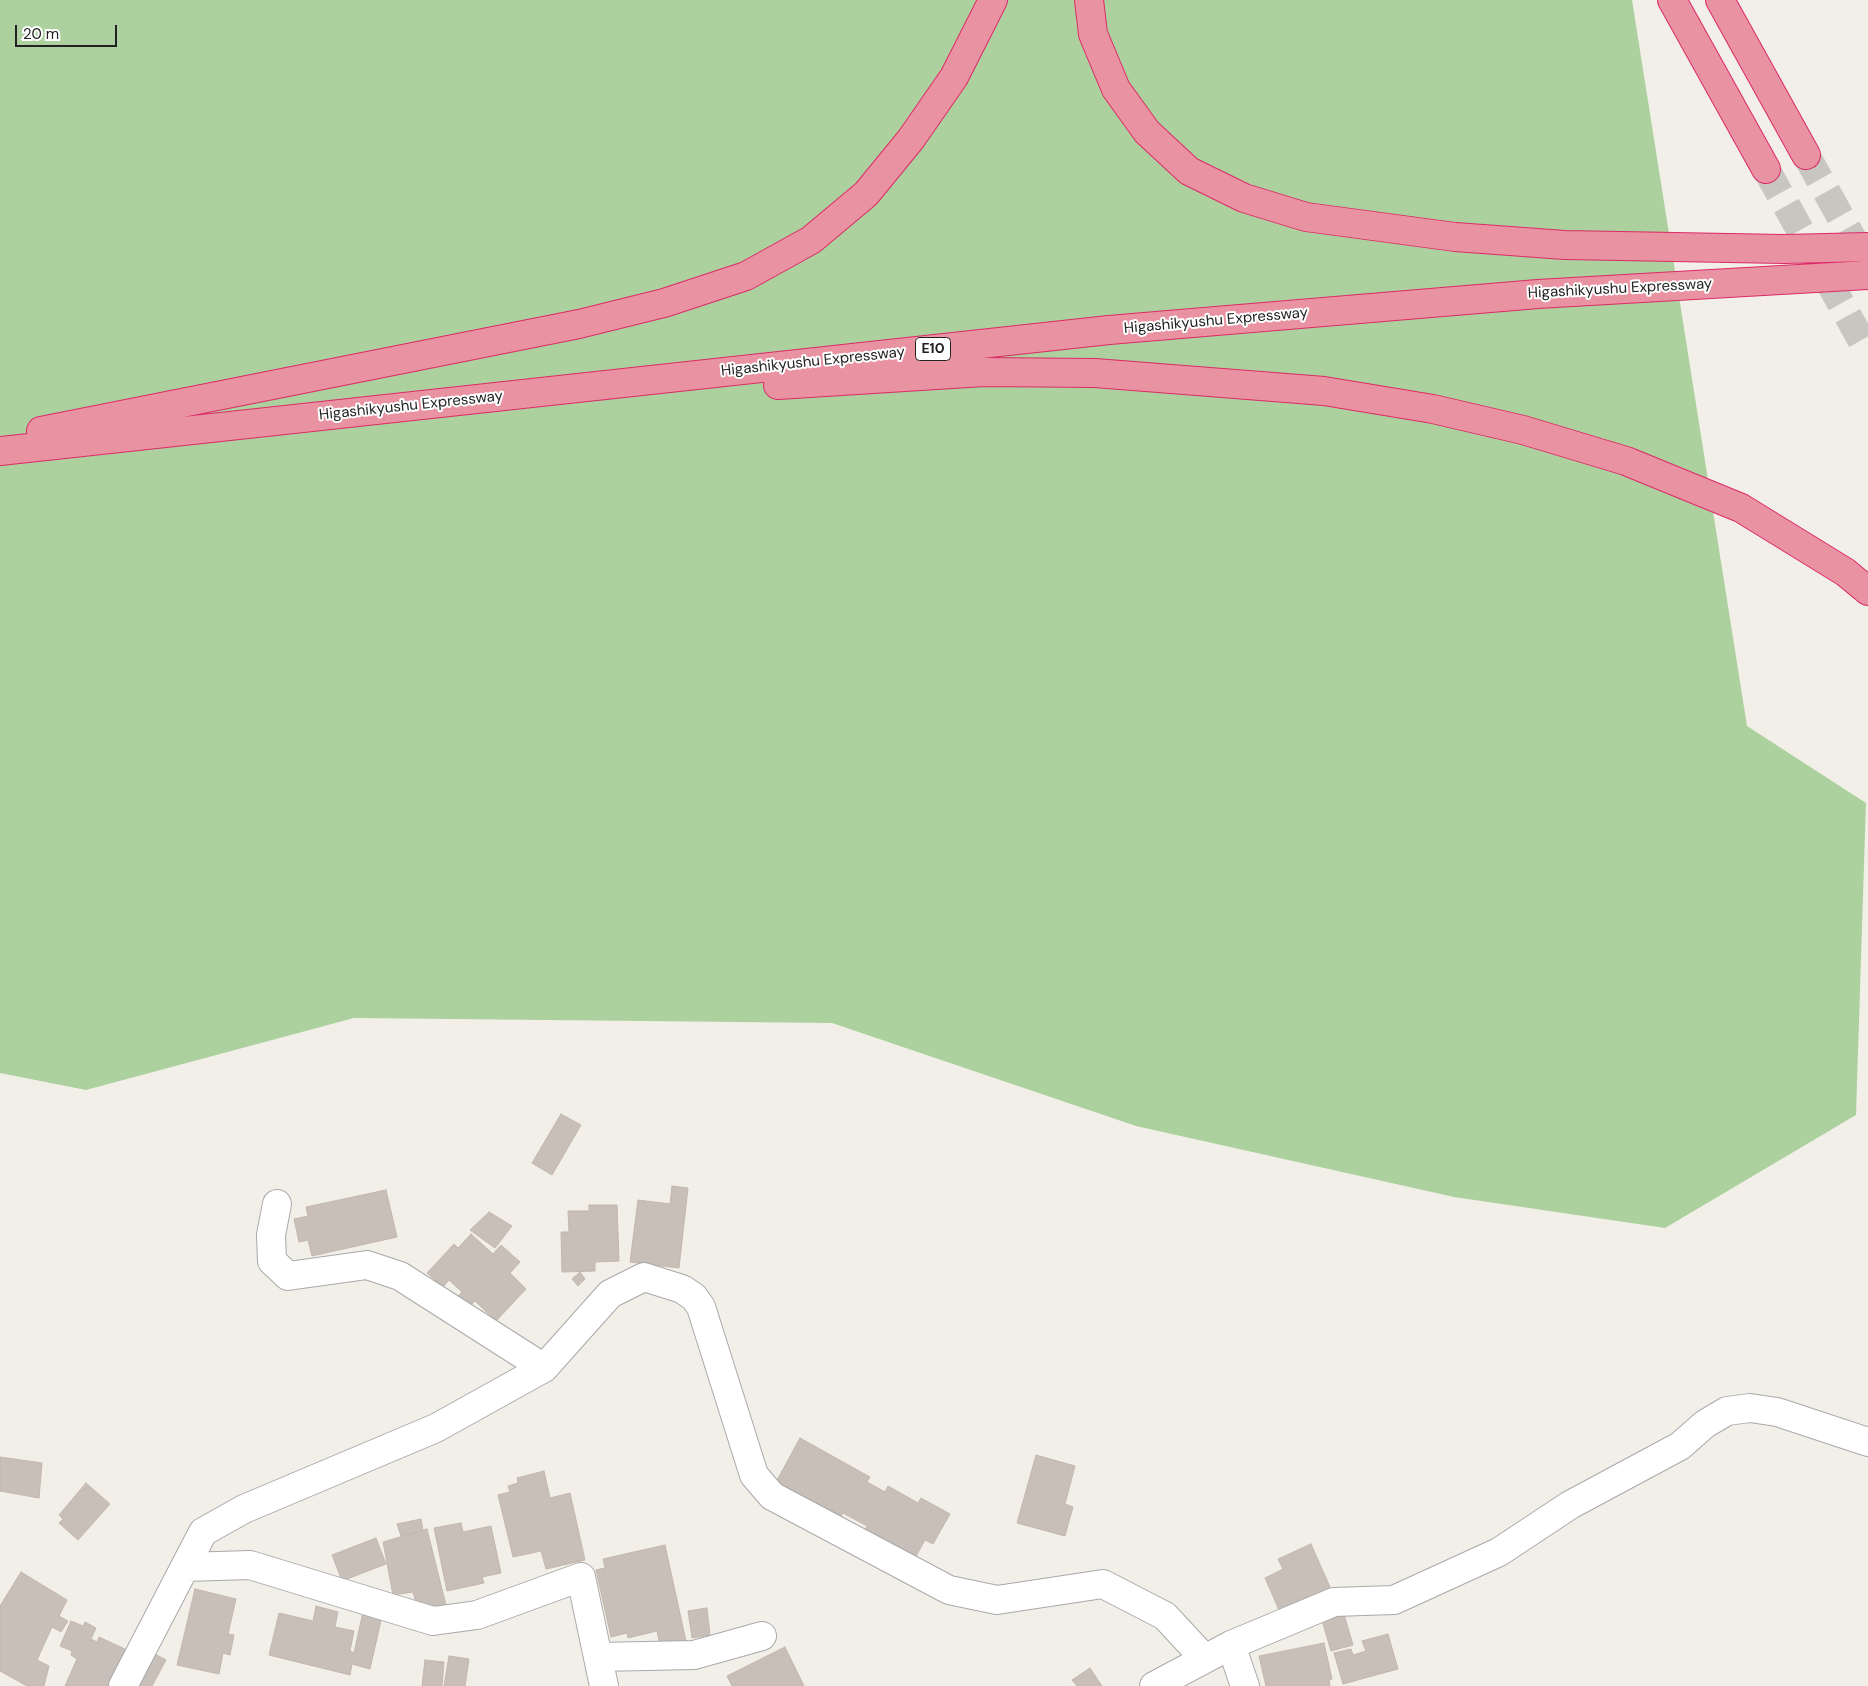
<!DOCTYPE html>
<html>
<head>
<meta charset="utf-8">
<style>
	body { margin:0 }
	#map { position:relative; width:1868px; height:1686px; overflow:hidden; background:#f2efe9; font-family:"DM Sans",sans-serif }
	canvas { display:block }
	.scale { position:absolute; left:15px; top:25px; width:102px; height:22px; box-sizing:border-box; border:2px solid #222; border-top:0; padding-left:6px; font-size:15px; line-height:18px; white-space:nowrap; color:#222; -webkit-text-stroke:4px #fff; paint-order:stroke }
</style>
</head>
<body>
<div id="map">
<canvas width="1868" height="1686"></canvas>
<div class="scale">20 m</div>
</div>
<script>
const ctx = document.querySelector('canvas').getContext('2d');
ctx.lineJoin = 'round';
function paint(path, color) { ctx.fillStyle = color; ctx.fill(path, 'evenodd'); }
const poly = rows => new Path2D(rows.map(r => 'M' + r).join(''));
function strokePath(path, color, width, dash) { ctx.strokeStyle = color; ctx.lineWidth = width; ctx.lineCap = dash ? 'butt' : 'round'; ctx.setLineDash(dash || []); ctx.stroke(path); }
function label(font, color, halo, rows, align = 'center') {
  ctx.font = font + ' "DM Sans",sans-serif'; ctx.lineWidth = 4; ctx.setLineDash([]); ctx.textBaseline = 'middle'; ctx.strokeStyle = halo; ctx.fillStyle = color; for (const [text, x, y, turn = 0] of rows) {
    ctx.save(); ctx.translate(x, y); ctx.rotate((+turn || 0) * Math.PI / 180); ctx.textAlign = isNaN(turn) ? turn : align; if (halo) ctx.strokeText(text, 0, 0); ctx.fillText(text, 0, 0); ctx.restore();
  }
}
paint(poly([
	[0,0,1632,0,1747,726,1866,803,1856,1115,1665,1228,1454,1197,1136,1126,832,1023,354,1018,86,1090,0,1073]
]), '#add19e');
const building = poly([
	[561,1114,581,1125,552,1175,532,1163,561,1114],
	[672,1186,688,1188,679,1268,630,1262,638,1200,670,1204,672,1186],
	[386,1190,397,1237,312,1256,308,1240,299,1242,294,1219,308,1216,306,1207,386,1190],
	[589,1205,617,1205,619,1261,595,1262,595,1271,562,1272,561,1232,569,1232,568,1211,589,1211,589,1205],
	[489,1212,512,1226,495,1248,470,1230,489,1212],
	[471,1234,493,1254,501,1245,520,1262,510,1273,526,1289,496,1321,475,1301,470,1306,458,1296,462,1292,449,1280,443,1287,427,1273,454,1244,458,1248,471,1234],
	[580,1272,585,1279,578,1286,572,1279,580,1272],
	[800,1438,870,1477,867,1482,885,1492,888,1486,918,1503,921,1498,950,1514,933,1544,925,1540,914,1560,864,1532,867,1526,843,1513,840,1518,776,1482,800,1438],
	[1036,1455,1075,1466,1065,1504,1073,1507,1065,1536,1017,1523,1036,1455],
	[0,1457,42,1463,39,1498,0,1491,0,1457],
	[544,1471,550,1498,570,1493,585,1560,546,1569,541,1551,513,1557,498,1495,510,1492,508,1486,518,1483,517,1478,544,1471],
	[86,1483,110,1504,78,1540,59,1523,63,1519,59,1515,86,1483],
	[421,1519,423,1531,401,1536,397,1524,421,1519],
	[461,1523,463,1532,491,1526,501,1573,482,1577,484,1583,447,1591,434,1528,461,1523],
	[427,1529,447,1609,443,1610,416,1603,413,1592,393,1595,383,1542,427,1529],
	[376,1538,386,1564,342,1581,332,1555,376,1538],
	[1311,1544,1330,1587,1279,1610,1265,1578,1283,1569,1278,1559,1311,1544],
	[665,1545,686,1641,660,1646,657,1631,628,1638,627,1633,611,1637,596,1570,605,1568,603,1559,665,1545],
	[21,1572,67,1600,59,1616,68,1621,61,1632,52,1627,37,1660,49,1666,44,1686,27,1686,0,1671,0,1606,21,1572],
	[195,1589,236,1599,228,1634,234,1635,230,1655,223,1653,219,1674,177,1665,195,1589],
	[316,1606,338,1612,335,1627,354,1631,350,1651,354,1653,363,1612,382,1616,370,1669,352,1664,350,1675,269,1655,279,1613,313,1621,316,1606],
	[707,1608,710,1635,692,1638,688,1611,707,1608],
	[1343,1611,1353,1645,1331,1651,1321,1617,1343,1611],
	[71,1621,83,1626,85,1622,96,1628,91,1639,97,1642,99,1637,127,1650,110,1686,65,1686,77,1659,71,1655,72,1651,60,1646,71,1621],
	[1388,1634,1398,1669,1343,1684,1334,1653,1351,1649,1353,1655,1366,1651,1362,1641,1388,1634],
	[1324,1643,1332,1679,1329,1680,1330,1686,1266,1686,1259,1656,1324,1643],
	[785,1647,804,1686,732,1686,727,1676,785,1647],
	[151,1652,166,1660,152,1686,134,1686,151,1652],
	[449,1656,469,1659,465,1686,444,1686,449,1656],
	[425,1660,444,1662,442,1686,422,1686,425,1660],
	[1090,1668,1102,1686,1077,1686,1072,1680,1090,1668]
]);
paint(building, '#c7bfb8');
strokePath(building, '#c4b6ab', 1);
strokePath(poly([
	[1806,155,1868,266],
	[1766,169,1868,352]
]), '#c8c6c1', 28, [28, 14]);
const minor = poly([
	[277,1204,271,1235,272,1261,288,1276,367,1265,400,1276,544,1368],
	[185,1567,250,1565,433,1621,477,1615,581,1577,604,1686],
	[1231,1645,1245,1686],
	[598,1657,694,1655,762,1636],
	[123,1686,203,1532,244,1509,436,1428,544,1368,610,1294,644,1277,682,1289,694,1297,701,1307,754,1475,772,1496,949,1590,997,1600,1103,1584,1165,1616,1204,1658],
	[1154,1686,1231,1645,1334,1602,1394,1600,1499,1552,1570,1505,1680,1446,1705,1424,1727,1411,1750,1408,1777,1412,1868,1442]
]);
const highway = poly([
	[1089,0,1093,34,1116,89,1147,132,1189,171,1244,198,1306,217,1455,237,1565,245,1784,249,1868,247],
	[1672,0,1766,169],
	[1720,0,1806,155],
	[778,385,984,372,1095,373,1324,391,1433,409,1523,430,1626,461,1741,508,1845,572,1868,591],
	[41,431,579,324,664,303,746,276,811,240,866,194,911,139,954,77,993,0],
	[0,451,1109,330,1538,294,1868,275]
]);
strokePath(minor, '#a9a9a9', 30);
strokePath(highway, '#dc2a67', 30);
strokePath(minor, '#fff', 28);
strokePath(highway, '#e892a2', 28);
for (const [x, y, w] of [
	[933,349,35]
]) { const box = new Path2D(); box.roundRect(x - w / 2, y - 11.5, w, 23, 4); ctx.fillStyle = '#fff'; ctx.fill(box); strokePath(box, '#222', 1); }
label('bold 14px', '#222', null, [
	["E10",933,349]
]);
label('15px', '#222', '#fff', [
	["Higashikyushu Expressway",1620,289,-3],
	["Higashikyushu Expressway",1216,321,-5],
	["Higashikyushu Expressway",813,362,-6],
	["Higashikyushu Expressway",411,406,-6]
]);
</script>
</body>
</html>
